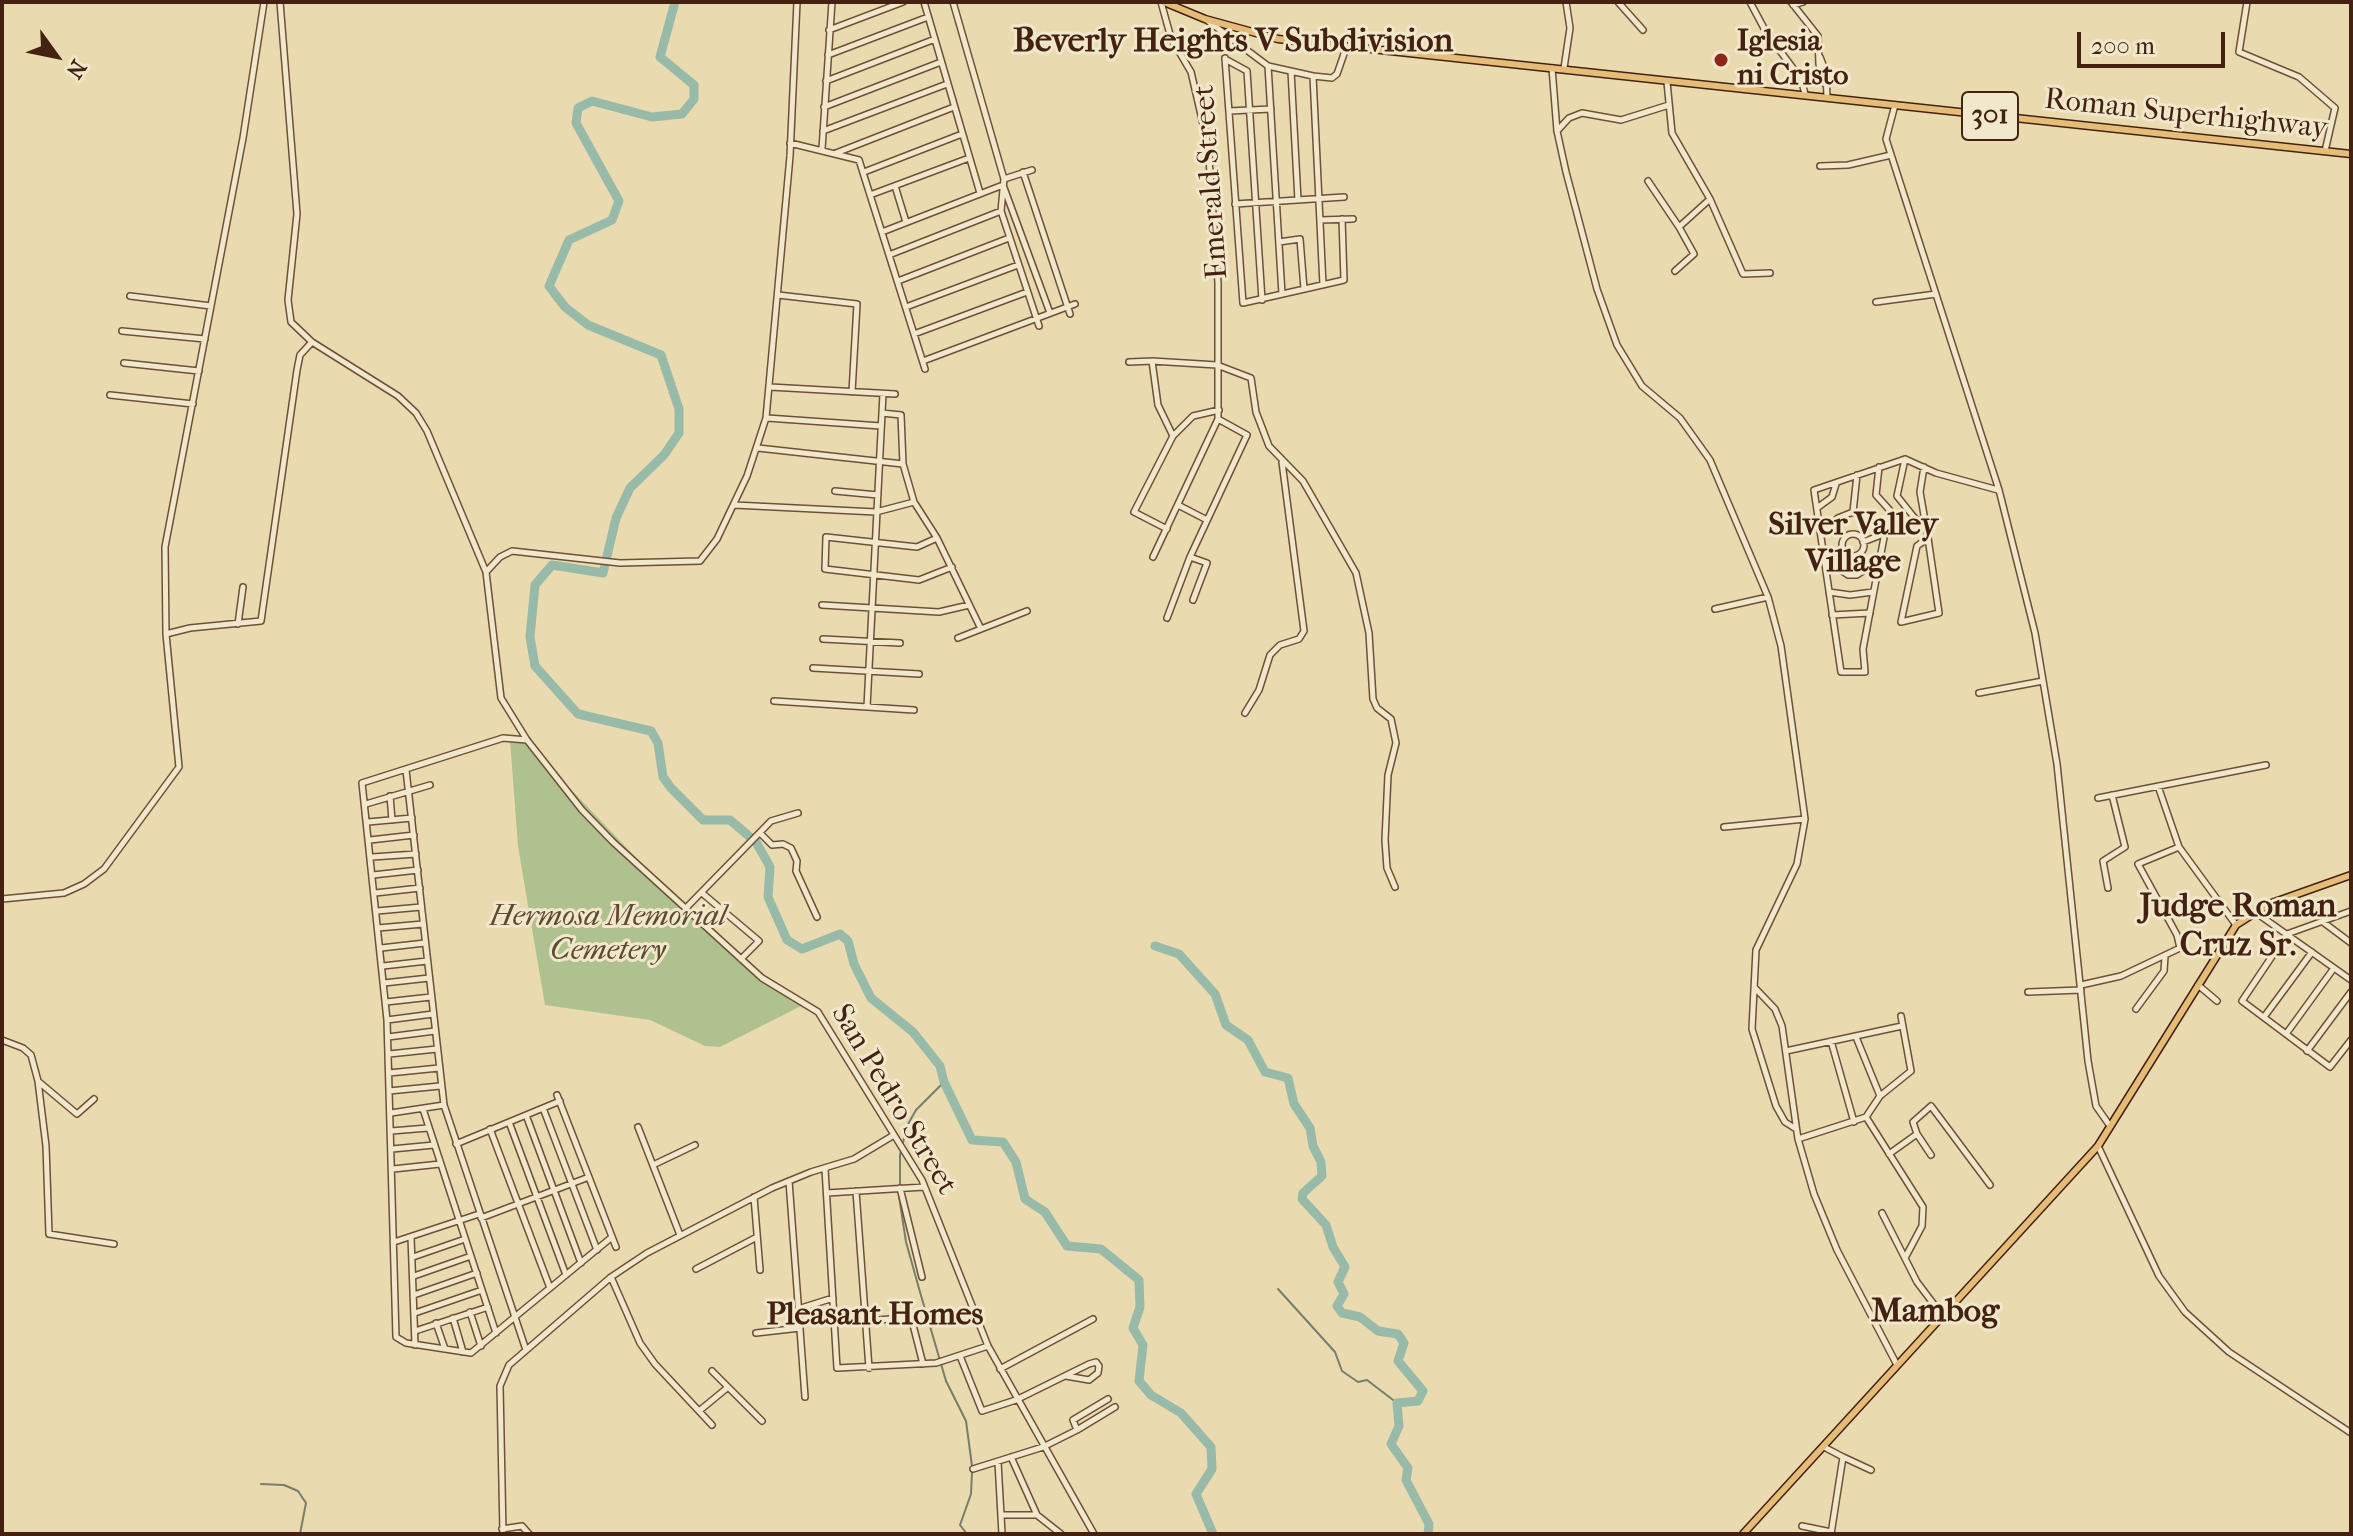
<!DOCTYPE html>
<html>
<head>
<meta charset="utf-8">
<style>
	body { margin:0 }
	#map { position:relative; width:2353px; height:1536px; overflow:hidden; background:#eadaaf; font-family:"IM FELL French Canon",serif }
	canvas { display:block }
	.frame { position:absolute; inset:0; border:4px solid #421; pointer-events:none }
	.north { position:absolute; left:16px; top:16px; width:80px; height:80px; -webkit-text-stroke:6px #f1e7cb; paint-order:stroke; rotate:123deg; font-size:22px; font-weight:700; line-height:32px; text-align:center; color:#421 }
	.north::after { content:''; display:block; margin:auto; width:28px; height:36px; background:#421; clip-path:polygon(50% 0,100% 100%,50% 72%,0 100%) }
	.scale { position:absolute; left:2077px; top:32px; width:148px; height:36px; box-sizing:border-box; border:4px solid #421; border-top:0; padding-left:10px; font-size:24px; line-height:28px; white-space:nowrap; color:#421; -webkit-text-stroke:6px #f1e7cb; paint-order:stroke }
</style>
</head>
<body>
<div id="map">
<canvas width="2353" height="1536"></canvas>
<div class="frame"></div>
<div class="north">N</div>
<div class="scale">200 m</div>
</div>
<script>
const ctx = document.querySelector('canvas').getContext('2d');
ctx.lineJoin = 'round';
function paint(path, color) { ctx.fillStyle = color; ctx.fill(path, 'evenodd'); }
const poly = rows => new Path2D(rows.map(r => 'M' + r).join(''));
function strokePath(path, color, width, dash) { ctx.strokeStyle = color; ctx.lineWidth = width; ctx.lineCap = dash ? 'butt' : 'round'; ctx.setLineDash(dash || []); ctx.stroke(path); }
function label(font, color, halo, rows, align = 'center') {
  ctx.font = font + ' "IM FELL French Canon",serif'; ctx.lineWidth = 6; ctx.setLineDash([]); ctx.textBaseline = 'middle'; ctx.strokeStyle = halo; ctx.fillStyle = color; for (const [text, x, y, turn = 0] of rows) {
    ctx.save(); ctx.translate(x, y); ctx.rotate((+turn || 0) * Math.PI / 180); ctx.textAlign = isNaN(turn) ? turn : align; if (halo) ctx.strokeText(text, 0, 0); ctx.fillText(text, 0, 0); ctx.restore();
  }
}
paint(poly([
	[510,740,524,740,681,905,762,980,805,1004,720,1047,705,1046,650,1020,545,1005,518,846]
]), '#b0c190');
strokePath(poly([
	[900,1185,900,1155,907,1126,916,1110,944,1082],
	[899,1196,906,1242,920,1292,946,1381,966,1421,972,1466],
	[1278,1289,1335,1352,1342,1371,1358,1382,1367,1380,1397,1403],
	[261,1484,284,1485,298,1491,306,1503,300,1534],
	[967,1534,960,1525,971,1494,972,1472]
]), '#767e6c', 2);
strokePath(poly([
	[675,2,660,57,694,85,694,99,682,114,652,117,592,101,578,108,576,123,619,201,612,220,569,240,549,286,565,307,588,325,661,355,679,409,679,433,664,455,630,488,616,518,603,573,552,565,535,585,530,637,535,666,578,714,651,731,658,743,663,777,671,788,703,820,730,820,756,842,770,867,768,897,787,940,802,949,840,934,848,941,854,964,871,998,913,1032,940,1066,944,1082,972,1140,1003,1142,1016,1162,1025,1199,1045,1212,1067,1246,1101,1249,1139,1280,1140,1307,1133,1328,1143,1345,1139,1381,1151,1395,1181,1413,1211,1447,1212,1469,1196,1494,1213,1534],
	[1155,946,1179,954,1215,994,1226,1025,1248,1040,1265,1072,1288,1078,1294,1104,1310,1128,1313,1146,1321,1162,1322,1176,1303,1193,1302,1199,1326,1225,1333,1247,1345,1267,1338,1282,1344,1294,1337,1306,1342,1313,1360,1317,1378,1331,1398,1334,1404,1343,1398,1361,1423,1391,1418,1401,1397,1403,1399,1426,1391,1444,1408,1468,1406,1480,1429,1524,1428,1534]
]), '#98bba9', 9);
const minor = poly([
	[280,2,297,214,288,300,291,322,312,342,398,396,416,413,427,431,486,572,501,698,527,740,582,810,613,842,762,978,818,1012,922,1180,988,1346,1094,1534],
	[924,2,980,193],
	[953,2,1004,179,1001,211,1039,326],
	[1161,2,1171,38,1191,72,1208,145,1218,283,1218,419,1247,435,1190,557,1167,618],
	[1618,2,1643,30],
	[1750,2,1766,32,1801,79,1805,94],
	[1791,2,1818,36,1819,64,1825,84],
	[2247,2,2239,52,2299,77,2335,108,2325,151],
	[1793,5,1803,2],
	[1208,21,1268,66,1313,76,1332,78,1337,74,1346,48],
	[829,30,903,2],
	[828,55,928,17],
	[1820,57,1826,73,1827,97],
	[1225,58,1243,303,1344,280,1342,219],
	[1225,59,1247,71,1262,300],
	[1268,66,1282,294],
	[1552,68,1557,131,1566,172,1597,289,1617,345,1642,386,1680,418,1710,460,1768,597,1781,646,1805,819,1797,864,1756,950,1752,1029,1776,1106,1785,1122,1796,1129],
	[1564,68,1570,28,1566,2],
	[1291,71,1298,200],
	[1313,76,1323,285],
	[826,81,935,39],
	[1667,82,1672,133,1710,199,1743,274,1770,273],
	[1895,105,1886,139,1999,490,2035,633,2057,764,2088,1061,2096,1106,2110,1126],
	[824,107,941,62],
	[1229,111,1271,109],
	[823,131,947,84],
	[1557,131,1569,118,1582,113,1621,120,1669,105],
	[790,143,859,160,925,369],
	[822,149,832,2],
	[836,153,954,107],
	[1820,166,1848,165,1891,155],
	[864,172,962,134],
	[1023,172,1070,314],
	[1004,179,1032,170],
	[1648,181,1679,227],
	[895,186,906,222],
	[870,195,969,158],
	[1235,204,1344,197],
	[1320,220,1353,219],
	[882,232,1003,185,1050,313],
	[1279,242,1300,239,1304,289],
	[889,255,1001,211],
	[1675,271,1694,254,1679,227,1710,199],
	[898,281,1009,238],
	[778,295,857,304,852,392],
	[130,296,211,306],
	[1876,302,1936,294],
	[906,307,1018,265],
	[122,331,205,339],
	[914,334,1027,292],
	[923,361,1075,304],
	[1129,362,1152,361],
	[124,363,199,371],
	[770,387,895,394],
	[110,395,193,404],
	[882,413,883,394],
	[767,418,881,426],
	[1173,436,1158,405,1152,361,1217,365,1251,378,1256,412,1269,446,1303,481,1356,573,1369,633,1373,699,1377,708,1391,719,1396,743,1388,775,1385,840,1387,868,1395,887],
	[758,448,903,464],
	[1905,459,1897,496,1917,521],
	[1879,467,1876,495,1904,526],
	[1924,467,1920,492,1928,538,1939,613,1901,622,1917,546,1928,538],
	[835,491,878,495],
	[734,505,876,512,914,502],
	[1178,505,1207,520],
	[1817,508,1832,497,1836,484],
	[1853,512,1857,475],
	[1167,529,1134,512,1173,436,1193,416,1219,410],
	[1823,532,1838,518,1853,512,1870,517,1885,532,1863,649,1865,672,1841,672,1814,490,1905,459,1936,473,1998,490],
	'1842 545a11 11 0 1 1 22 0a11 11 0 1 1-22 0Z',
	[937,538,917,547,826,537,825,569,919,580,952,567],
	[1863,542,1925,518],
	[1825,555,1843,549],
	[1153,557,1218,419],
	[1190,557,1207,563,1193,600],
	[1827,561,1848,575,1857,575,1880,560],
	[486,572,500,557,512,551,620,563,700,561,717,539,747,476,766,418,790,156,797,2],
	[1829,592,1850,595,1873,592],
	[822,605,939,612,969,605],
	[1715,609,1768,597],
	[1832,615,1870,613],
	[238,624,243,587],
	[166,634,190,628,261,621,297,370,300,355,312,342],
	[958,638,1027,611],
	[823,639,900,643],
	[813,668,919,674],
	[1979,693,2043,681],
	[774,701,914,710],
	[867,707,882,413,901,415,903,464,914,502,937,538,981,629],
	[1245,713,1259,690,1270,655,1280,645,1299,639,1304,631,1282,462],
	[527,740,503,738,362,783,387,1020,396,1337,406,1343,471,1353,612,1237],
	[406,770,444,1105,526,1350],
	[2158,786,2179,847,2236,925],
	[390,796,392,820],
	[2098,798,2266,765],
	[366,804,430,785],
	[368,822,412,818],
	[1724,827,1805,819],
	[760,833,772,845,783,844,791,848,797,861,796,871,817,917],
	[370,840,414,835],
	[372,857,416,854],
	[373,875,418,870],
	[2108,888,2103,861,2125,847,2112,795],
	[375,893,420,888],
	[702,893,759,941,741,959],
	[2,899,64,893,84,884,104,869,179,767,166,634,165,547,243,138,264,2],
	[686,908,771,821,798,813],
	[377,911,421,907],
	[2351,911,2287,934,2242,1001,2330,1067,2351,1040],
	[2255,912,2351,980],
	[2323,922,2351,943],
	[378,928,423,924],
	[381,948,425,943],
	[383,966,427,961],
	[384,983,429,978],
	[2081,985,2121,976,2180,948,2177,935,2138,864,2179,847],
	[2198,985,2217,1001],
	[1755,988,1775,1009,1782,1026,1798,1139,1814,1194,1837,1250,1897,1365],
	[2028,992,2081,990],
	[386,1002,431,997],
	[2136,1009,2164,971,2165,956],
	[2264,1017,2312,952],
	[387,1020,433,1014],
	[2286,1034,2334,968],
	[388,1037,435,1031],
	[1856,1037,1880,1096],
	[2,1040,23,1048,31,1055,38,1081,46,1146,49,1234,114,1244],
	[1831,1041,1854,1122],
	[1786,1051,1902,1026],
	[2307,1051,2351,992],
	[389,1054,437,1049],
	[389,1073,439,1068],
	[39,1082,77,1114,94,1099],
	[389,1091,440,1086],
	[557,1095,616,1247],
	[543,1108,597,1250],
	[423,1109,496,1333],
	[391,1113,444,1105],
	[526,1115,581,1263],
	[1866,1117,1880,1096,1911,1071,1901,1016],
	[509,1122,566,1275],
	[638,1127,680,1235],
	[490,1129,550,1288],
	[391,1131,428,1128],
	[1917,1134,1931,1155],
	[1798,1139,1866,1117,1923,1207,1922,1226,1905,1258],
	[456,1144,560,1101],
	[2098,1146,2159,1276,2185,1312,2229,1352,2351,1433],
	[392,1149,434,1145],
	[1889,1154,1917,1134,1913,1122,1931,1106,1990,1185],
	[653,1165,695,1145],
	[393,1169,440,1164],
	[825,1169,837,1368,936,1363,988,1346],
	[789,1181,805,1397],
	[900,1188,922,1277],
	[856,1191,869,1368],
	[827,1193,924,1187],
	[754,1197,760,1270],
	[1882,1213,1917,1282,1942,1315],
	[481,1218,589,1177],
	[411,1237,415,1345],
	[394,1242,479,1214],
	[413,1257,465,1239],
	[696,1269,757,1237],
	[414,1276,471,1256],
	[611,1277,640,1343,655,1364,712,1425],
	[414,1295,477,1273],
	[798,1309,833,1298],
	[470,1312,481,1346],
	[415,1313,482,1290],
	[453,1318,463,1352],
	[868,1321,911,1317,923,1364],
	[436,1323,445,1349],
	[415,1331,488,1307],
	[756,1333,800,1328],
	[960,1356,982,1411,1016,1400,1089,1364,1096,1362,1099,1366,1098,1373,1089,1380,1066,1376],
	[1000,1369,1093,1319],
	[712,1371,762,1421],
	[699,1411,727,1388],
	[1077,1430,1115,1407],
	[1824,1447,1843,1457,1831,1534],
	[1011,1457,1037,1515,1061,1534],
	[1843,1457,1871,1470],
	[998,1462,1002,1534],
	[973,1469,1043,1447,1077,1430,1073,1420,1108,1399],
	[1002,1515,1037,1515],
	[1802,1526,1831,1532],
	[502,1529,522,1526,529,1534],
	[503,1534,500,1386,509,1365,611,1277,647,1253,772,1188,811,1172,854,1159,894,1135]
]);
const major = poly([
	[1164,2,1205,19,1278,39,2351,154],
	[1743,1534,2098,1146,2236,925,2269,904,2351,875]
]);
strokePath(minor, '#6e5038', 8);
strokePath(major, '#421', 9);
strokePath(minor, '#f1e7cb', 5);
strokePath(major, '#e5bd78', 6);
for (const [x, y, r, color] of [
	[1721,60,8,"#8f2418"]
]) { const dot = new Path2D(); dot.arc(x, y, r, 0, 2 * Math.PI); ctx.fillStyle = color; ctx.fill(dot); strokePath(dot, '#f1e7cb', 3); }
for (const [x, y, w] of [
	[1990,116,56]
]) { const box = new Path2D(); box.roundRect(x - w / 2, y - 24, w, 48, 6); ctx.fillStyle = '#f1e7cb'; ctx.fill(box); strokePath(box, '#421', 2); }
label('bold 28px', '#421', null, [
	["301",1990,116]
]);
label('bold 30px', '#421', '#f1e7cb', [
	["Iglesia",1737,43],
	["ni Cristo",1737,77]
], 'left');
label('30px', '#421', '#f1e7cb', [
	["Roman Superhighway",2186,115,6],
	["Emerald Street",1212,182,-94],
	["San Pedro Street",893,1100,59]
]);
label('italic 30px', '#5f4a31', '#f1e7cb', [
	["Hermosa Memorial",608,918],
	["Cemetery",608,952]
]);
label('bold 32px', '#421', '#f1e7cb', [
	["Silver Valley",1853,526],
	["Village",1853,563],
	["Pleasant Homes",875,1316]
]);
label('bold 34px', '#421', '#f1e7cb', [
	["Beverly Heights V Subdivision",1233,43],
	["Judge Roman",2238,908],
	["Cruz Sr.",2238,947],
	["Mambog",1935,1313]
]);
</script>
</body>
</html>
